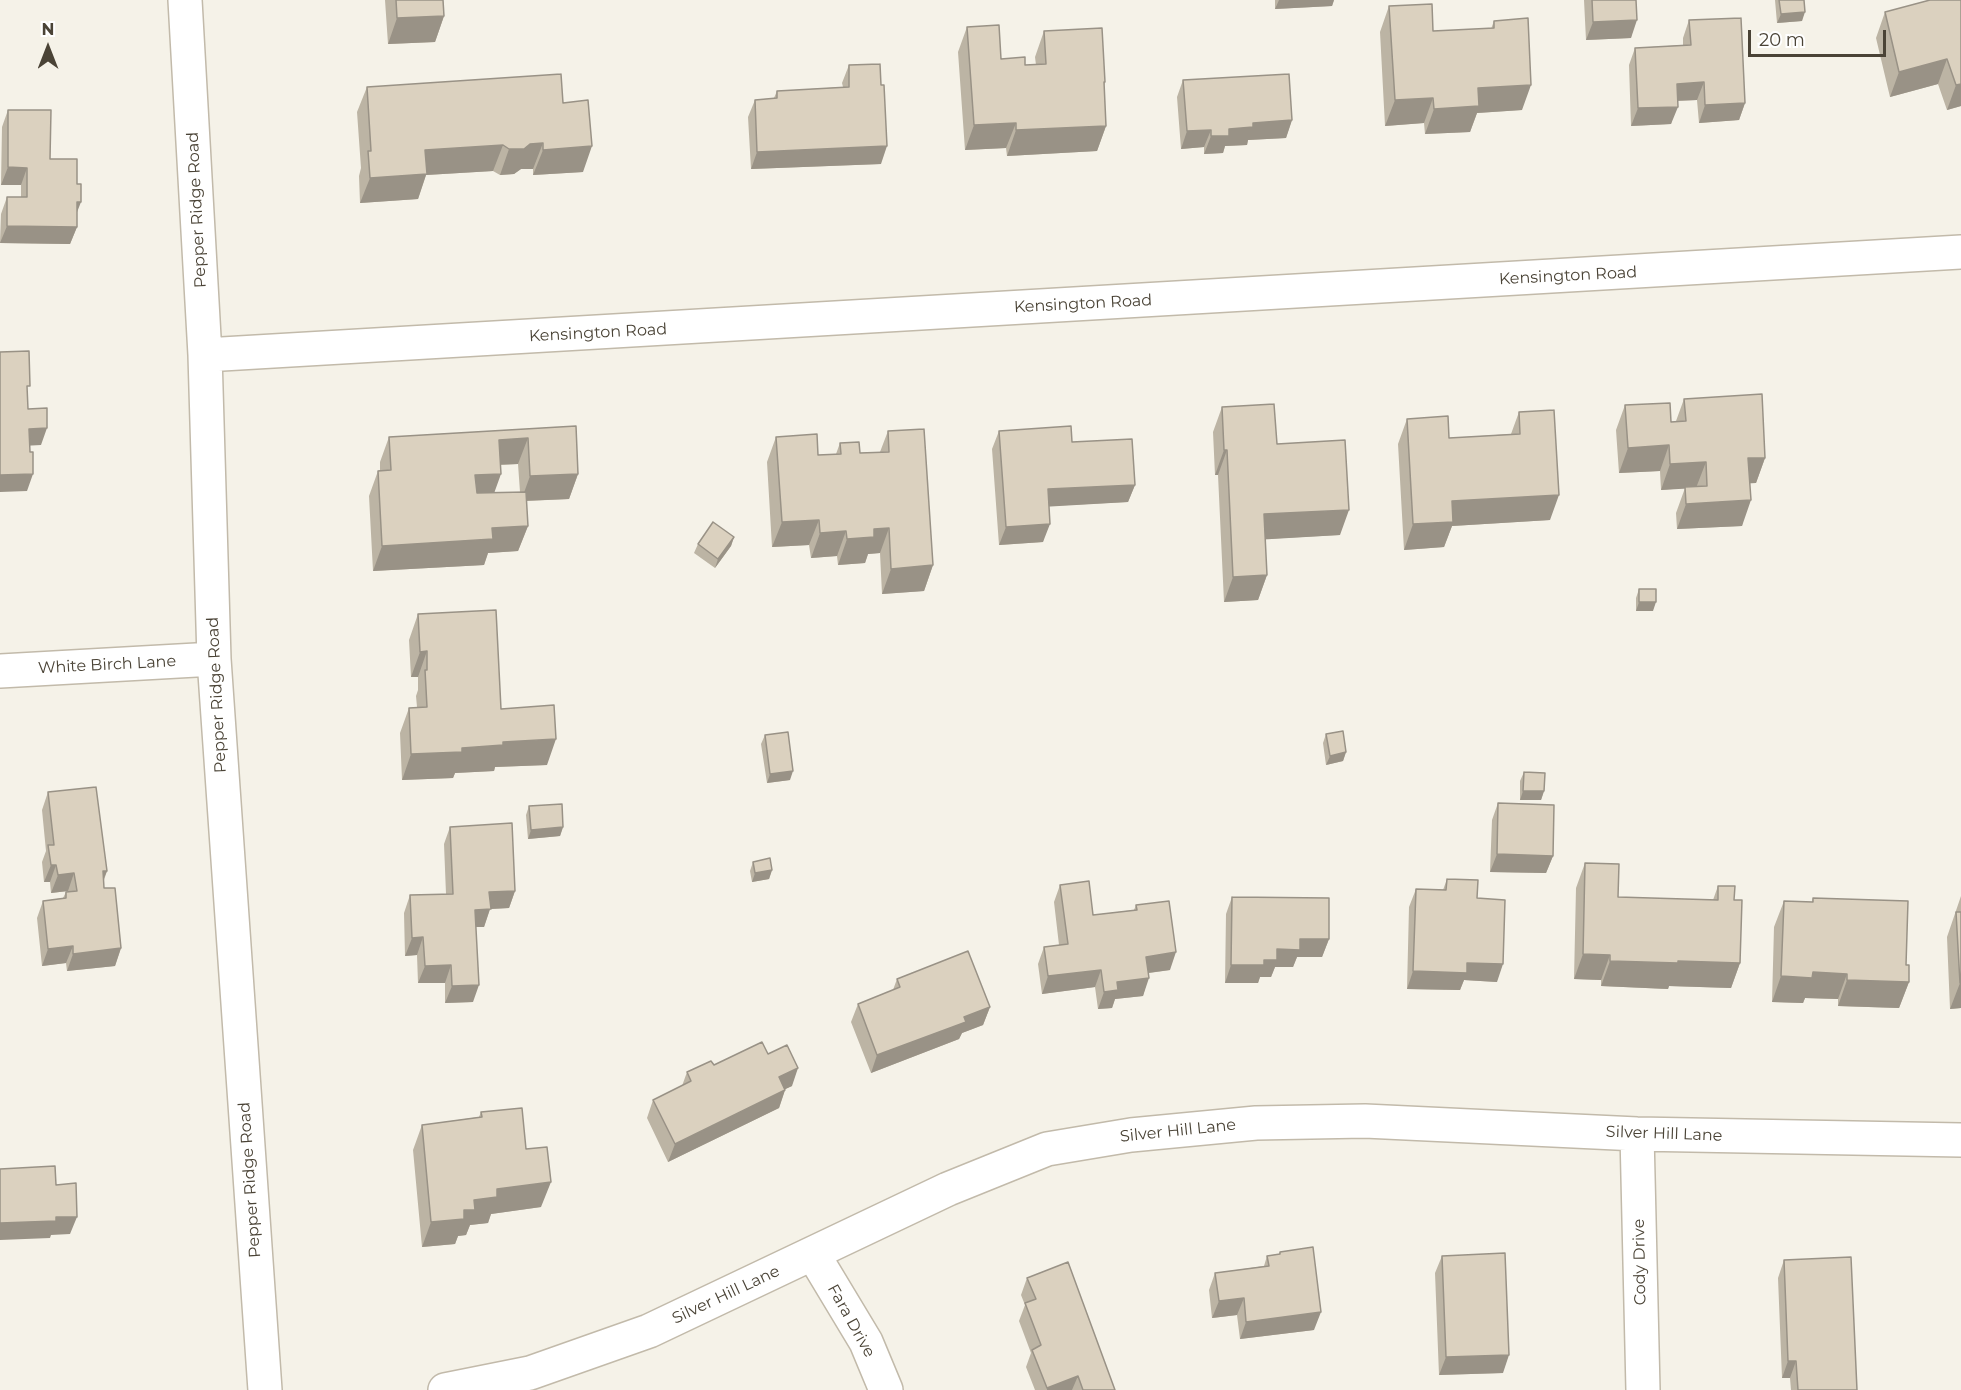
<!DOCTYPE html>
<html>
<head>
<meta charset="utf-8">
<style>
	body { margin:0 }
	#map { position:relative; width:1961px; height:1390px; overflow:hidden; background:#f5f2e8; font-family:Montserrat,sans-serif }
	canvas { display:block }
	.north { position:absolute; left:18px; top:18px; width:60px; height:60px; -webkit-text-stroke:4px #fff; paint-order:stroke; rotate:0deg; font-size:16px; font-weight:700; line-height:24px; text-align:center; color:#4a4336 }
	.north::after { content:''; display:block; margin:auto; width:21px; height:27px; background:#4a4336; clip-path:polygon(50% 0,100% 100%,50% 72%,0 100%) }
	.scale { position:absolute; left:1748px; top:30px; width:138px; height:27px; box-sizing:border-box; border:3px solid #4a4336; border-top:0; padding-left:8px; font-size:18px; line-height:21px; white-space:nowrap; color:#4a4336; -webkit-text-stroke:4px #fff; paint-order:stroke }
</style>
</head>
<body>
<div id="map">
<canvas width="1961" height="1390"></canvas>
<div class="north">N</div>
<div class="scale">20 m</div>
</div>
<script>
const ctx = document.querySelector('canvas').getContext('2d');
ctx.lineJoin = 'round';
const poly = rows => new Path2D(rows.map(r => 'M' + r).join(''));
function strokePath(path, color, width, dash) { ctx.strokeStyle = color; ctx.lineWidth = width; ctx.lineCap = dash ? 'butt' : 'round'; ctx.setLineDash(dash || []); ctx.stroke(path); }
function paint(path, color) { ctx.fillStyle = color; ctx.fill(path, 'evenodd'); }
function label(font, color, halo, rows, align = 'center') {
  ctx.font = font + ' Montserrat,sans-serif'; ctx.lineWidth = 4.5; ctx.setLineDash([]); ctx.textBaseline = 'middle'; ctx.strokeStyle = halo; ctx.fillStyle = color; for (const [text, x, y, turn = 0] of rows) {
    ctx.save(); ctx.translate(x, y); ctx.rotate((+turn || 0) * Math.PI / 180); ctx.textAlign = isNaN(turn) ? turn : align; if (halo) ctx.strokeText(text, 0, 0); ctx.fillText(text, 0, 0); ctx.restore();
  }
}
const minor = poly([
	[185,0,205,355,214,659,265,1390],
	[205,355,1961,252],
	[0,671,214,659],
	[1637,1134,1643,1390],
	[813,1254,866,1342,886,1390],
	[445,1390,530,1373,649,1331,948,1189,1047,1149,1131,1135,1256,1123,1365,1121,1637,1134,1961,1140]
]);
strokePath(minor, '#c2baaa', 36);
strokePath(minor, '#fff', 33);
paint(poly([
	[385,0,443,0,444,16,435,42,388,44],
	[1275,0,1334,0,1332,6,1275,9],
	[1584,0,1636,0,1631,38,1586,40],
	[1775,0,1804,0,1802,21,1777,23],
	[1961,0,1961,106,1947,110,1938,84,1890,97,1876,38,1885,12],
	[1389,6,1433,31,1491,29,1494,21,1522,110,1477,113,1470,132,1425,134,1424,123,1385,126,1380,32],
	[1689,20,1745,103,1739,120,1699,123,1697,100,1677,101,1671,124,1631,126,1629,65,1635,48,1683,45,1683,38],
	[967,27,1001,59,1025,65,1036,65,1035,57,1044,31,1105,82,1104,86,1106,126,1097,151,1007,156,1006,148,965,150,958,52],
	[849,65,881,164,751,169,748,117,755,100,774,98,777,91,843,87,842,83],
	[1183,80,1292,120,1286,138,1248,140,1247,145,1225,146,1223,153,1204,154,1204,147,1181,149,1177,97],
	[367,87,563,103,583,172,533,175,533,169,521,169,514,174,500,175,493,171,426,175,418,199,360,203,359,176,361,168,357,112],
	[8,110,50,159,77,213,77,227,70,244,0,243,1,214,7,197,21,197,21,185,1,185,2,127],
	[1684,399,1765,458,1756,483,1750,483,1742,526,1677,529,1676,513,1685,488,1661,490,1660,471,1619,473,1616,430,1625,405,1671,422,1676,421],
	[1222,407,1277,444,1340,535,1265,539,1267,575,1258,600,1224,602,1218,475,1215,475,1213,432],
	[1519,412,1550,520,1452,526,1444,547,1404,550,1398,444,1407,419,1449,438,1511,434],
	[576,426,578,474,569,499,526,501,528,526,518,551,488,553,484,565,373,571,369,496,378,471,380,470,380,462,389,437],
	[518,464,520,492,494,493,500,465],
	[888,431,933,565,924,591,882,594,880,553,868,554,865,563,838,565,837,556,811,558,809,545,772,547,767,462,776,437,818,455,836,454,840,443,860,453,880,452],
	[999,431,1072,442,1135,485,1128,502,1049,506,1043,542,999,545,992,449],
	[734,537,731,546,715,568,694,553,698,544],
	[1639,589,1653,611,1636,611,1636,598],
	[418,614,501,709,547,765,495,767,494,771,455,773,453,778,402,780,400,733,409,708,417,707,416,696,418,690,418,677,411,677,409,640],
	[1326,734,1346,752,1343,761,1326,765,1323,743],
	[765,735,790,780,767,783,761,744],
	[1524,772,1544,791,1541,800,1520,800,1520,781],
	[48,792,107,871,104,880,104,888,121,948,115,966,67,971,66,963,42,966,37,918,43,901,63,898,66,892,68,891,51,893,50,882,44,882,42,862,46,851,42,810],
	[1498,803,1553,856,1546,873,1490,872,1492,820],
	[529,806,563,827,560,836,528,839,526,815],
	[450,827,515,891,509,908,490,909,484,927,476,927,473,1002,445,1003,445,983,418,983,417,955,405,956,404,913,410,895,446,894,444,844],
	[753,862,772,870,769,879,752,882,750,871],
	[1585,863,1618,897,1713,900,1718,886,1734,900,1740,963,1731,988,1669,986,1668,989,1601,986,1601,980,1574,979,1576,888],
	[1447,879,1477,898,1497,982,1464,980,1460,990,1407,989,1409,907,1416,889,1443,890],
	[1060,885,1093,915,1134,910,1136,905,1170,970,1149,973,1143,996,1115,999,1112,1008,1098,1009,1095,987,1042,994,1038,964,1044,947,1059,945,1054,902],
	[1961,896,1961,1008,1950,1009,1947,937],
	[1232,897,1329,939,1322,957,1297,957,1293,967,1275,967,1271,977,1260,977,1258,983,1225,983,1226,914],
	[1813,898,1906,965,1909,982,1899,1008,1838,1006,1838,999,1805,998,1803,1003,1772,1002,1774,927,1784,901,1812,902],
	[897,979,990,1007,983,1025,962,1033,959,1039,871,1073,851,1022,858,1004,893,990],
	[768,1054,792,1086,785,1089,785,1090,779,1108,668,1162,647,1118,653,1100,682,1086,687,1072,714,1065],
	[481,1112,526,1149,541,1207,491,1214,488,1223,470,1225,466,1235,458,1236,455,1244,422,1247,413,1150,422,1125,479,1117],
	[1280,1252,1314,1330,1240,1339,1237,1315,1212,1318,1209,1290,1215,1273,1264,1266,1267,1256,1279,1254],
	[1442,1256,1503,1373,1439,1375,1435,1273],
	[1784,1260,1857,1390,1791,1390,1790,1378,1782,1378,1778,1278],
	[1027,1278,1115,1390,1035,1390,1026,1367,1031,1353,1019,1321,1025,1305,1021,1295]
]), '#bcb4a4');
paint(poly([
	[1279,0,1334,0,1332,6,1275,9],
	[1805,12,1802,21,1777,23,1781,14],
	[444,16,435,42,388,44,397,18],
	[1637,20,1631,38,1586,40,1593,22],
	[1947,59,1938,84,1890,97,1899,72],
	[1704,82,1697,100,1670,101,1677,84],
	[1961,84,1961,106,1947,110,1956,85],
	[1531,85,1522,110,1477,113,1470,132,1425,134,1434,109,1478,88],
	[1433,98,1424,123,1385,126,1395,100],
	[1745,103,1739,120,1699,123,1705,105],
	[1678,107,1671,124,1631,126,1638,108],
	[1292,120,1286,138,1248,140,1247,145,1225,146,1223,153,1204,154,1211,136,1229,129,1253,123],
	[1016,123,1006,148,965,150,974,125],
	[1106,126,1097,151,1007,156,1016,130],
	[1211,130,1204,147,1181,149,1187,131],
	[543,143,533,169,521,169,514,174,500,175,509,149,530,144],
	[503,145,493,171,426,175,418,199,360,203,370,178,425,150],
	[592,146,583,172,533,175,543,150],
	[887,146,881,164,751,169,757,152],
	[8,167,27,168,21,185,1,185],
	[77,202,81,202,74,220],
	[7,226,77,227,70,244,0,243],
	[47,428,41,445,22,446,29,429],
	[528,438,518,464,490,465,499,440],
	[1669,445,1660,471,1619,473,1628,448],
	[1224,450,1227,450,1218,475,1215,475],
	[1748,458,1765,458,1756,483,1739,484],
	[1706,462,1696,488,1661,490,1670,464],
	[33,474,27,491,0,492,0,475],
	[501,474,492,499,466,501,475,475],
	[578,474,569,499,521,501,530,476],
	[1135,485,1128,502,1042,507,1048,489],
	[1559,495,1550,520,1452,526,1444,547,1404,550,1413,524,1452,501],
	[1751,500,1742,526,1677,529,1686,504],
	[1349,510,1340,535,1255,540,1264,514],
	[819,520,809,545,772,547,782,522],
	[1050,524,1043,542,999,545,1006,527],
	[528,526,518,551,488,553,484,565,373,571,382,546,492,528],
	[889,528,880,553,868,554,865,563,838,565,847,539,874,529],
	[846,531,837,556,811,558,820,533],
	[734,537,731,546,715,568,718,559],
	[933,565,924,591,882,594,891,569],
	[1267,575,1258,600,1224,602,1233,577],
	[1639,602,1656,602,1653,611,1636,611],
	[427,651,418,677,411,677,420,652],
	[556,739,547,765,495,767,494,771,455,773,453,778,402,780,411,754,503,742],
	[1346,752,1343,761,1326,765,1330,756],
	[793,771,790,780,767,783,770,774],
	[1523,791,1544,791,1541,800,1520,800],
	[563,827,560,836,528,839,531,830],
	[1497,854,1553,856,1546,873,1490,872],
	[51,865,56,865,50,882,44,882],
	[772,870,769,879,752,882,755,873],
	[103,871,107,871,100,888],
	[74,873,68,891,51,893,58,875],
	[515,891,509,908,490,909,484,927,469,927,475,910,489,892],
	[423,937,417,955,405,956,412,938],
	[1300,939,1329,939,1322,957,1297,957,1293,967,1275,967,1271,977,1260,977,1258,983,1225,983,1231,965,1264,960,1277,949],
	[73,946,66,963,42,966,48,949],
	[121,948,115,966,67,971,73,954],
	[1176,952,1170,970,1140,974,1146,957],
	[1583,954,1610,955,1601,980,1574,979],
	[1610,961,1678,961,1740,963,1731,988,1669,986,1668,989,1601,986],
	[1467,963,1503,964,1497,982,1464,980,1460,990,1407,989,1413,971],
	[451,965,445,983,418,983,425,966],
	[1101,970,1095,987,1042,994,1048,976],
	[1813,972,1847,974,1838,999,1805,998,1803,1003,1772,1002,1781,976],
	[1149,978,1143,996,1115,999,1112,1008,1098,1009,1104,992,1117,982],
	[1847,980,1909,982,1899,1008,1838,1006],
	[1960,983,1961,983,1961,1008,1950,1009],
	[479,985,473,1002,445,1003,452,986],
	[990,1007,983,1025,962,1033,959,1039,871,1073,877,1055,964,1017],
	[798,1068,792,1086,773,1095,779,1077],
	[785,1090,779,1108,668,1162,675,1144],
	[551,1182,541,1207,491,1214,488,1223,470,1225,466,1235,458,1236,455,1244,422,1247,431,1222,464,1210,474,1200,497,1189],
	[56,1217,77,1217,70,1234,51,1235,50,1238,0,1240,0,1223],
	[1244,1298,1237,1315,1212,1318,1219,1301],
	[1321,1312,1314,1330,1240,1339,1246,1322],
	[1509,1355,1503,1373,1439,1375,1446,1357],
	[1788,1361,1796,1361,1790,1378,1782,1378],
	[1078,1376,1072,1390,1047,1390,1047,1388]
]), '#999286');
const building = poly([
	[396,0,443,0,444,16,397,18,396,0],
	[1592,0,1636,0,1637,20,1593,22,1592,0],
	[1779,0,1804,0,1805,12,1781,14,1779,0],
	[1930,0,1961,0,1961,84,1956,85,1947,59,1899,72,1885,12,1930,0],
	[1432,4,1433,31,1494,28,1494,21,1528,18,1531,85,1478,88,1479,106,1434,109,1433,98,1395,100,1389,6,1432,4],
	[1741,18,1745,103,1705,105,1704,82,1677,84,1678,107,1638,108,1635,48,1691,45,1689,20,1741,18],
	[999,25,1001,59,1025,57,1025,65,1046,64,1044,31,1102,28,1105,82,1104,82,1106,126,1016,130,1016,123,974,125,967,27,999,25],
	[880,64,881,85,884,85,887,146,757,152,755,100,777,98,777,91,849,87,849,65,880,64],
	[561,74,563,103,588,100,592,146,543,150,543,143,530,144,524,149,509,149,503,145,425,150,427,174,370,178,368,151,371,151,367,87,561,74],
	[1289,74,1292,120,1253,123,1253,127,1229,129,1229,136,1211,136,1211,130,1187,131,1183,80,1289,74],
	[8,110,51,110,50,159,77,159,77,184,81,184,81,202,77,202,77,227,7,226,7,197,27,197,27,168,8,167,8,110],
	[29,351,30,386,27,386,28,409,47,408,47,428,29,429,30,452,33,452,33,474,0,475,0,352,29,351],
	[1762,394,1765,458,1748,458,1751,500,1686,504,1685,487,1707,486,1706,462,1670,464,1669,445,1628,448,1625,405,1670,403,1671,422,1686,421,1684,399,1762,394],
	[1274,404,1277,444,1345,440,1349,510,1264,514,1267,575,1233,577,1227,450,1224,450,1222,407,1274,404],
	[1554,410,1559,495,1452,501,1453,522,1413,524,1407,419,1448,416,1449,438,1520,434,1519,412,1554,410],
	[576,426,578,474,530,476,528,438,499,440,501,474,475,475,477,493,526,492,528,526,492,528,493,539,382,546,378,471,391,470,389,437,576,426],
	[1071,426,1072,442,1132,439,1135,485,1048,489,1050,524,1006,527,999,431,1071,426],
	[924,429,933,565,891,569,889,528,874,529,874,537,847,539,846,531,820,533,819,520,782,522,776,437,817,434,818,455,841,454,840,443,859,442,860,453,889,452,888,431,924,429],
	[713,522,734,537,718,559,698,544,713,522],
	[1639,589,1656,589,1656,602,1639,602,1639,589],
	[496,610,501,709,554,705,556,739,503,742,503,745,462,748,462,752,411,754,409,708,427,707,425,670,427,670,427,651,420,652,418,614,496,610],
	[1343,731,1346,752,1330,756,1326,734,1343,731],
	[788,732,793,771,770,774,765,735,788,732],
	[1524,772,1545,773,1544,791,1523,791,1524,772],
	[96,787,107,871,103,871,104,888,115,888,121,948,73,954,73,946,48,949,43,901,66,898,66,892,77,891,74,873,58,875,56,865,51,865,48,845,54,845,48,792,96,787],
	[1498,803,1554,805,1553,856,1497,854,1498,803],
	[562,804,563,827,531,830,529,806,562,804],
	[512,823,515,891,489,892,491,909,475,910,479,985,452,986,451,965,425,966,423,937,412,938,410,895,453,894,450,827,512,823],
	[770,858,772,870,755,873,753,862,770,858],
	[1585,863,1619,864,1618,897,1718,900,1718,886,1735,886,1734,900,1742,900,1740,963,1678,961,1678,963,1610,961,1610,955,1583,954,1585,863],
	[1447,879,1478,880,1477,898,1505,900,1503,964,1467,963,1467,973,1413,971,1416,889,1446,890,1447,879],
	[1089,881,1093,915,1137,910,1136,905,1169,901,1176,952,1146,957,1149,978,1117,982,1118,990,1104,992,1101,970,1048,976,1044,947,1068,944,1060,885,1089,881],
	[1232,897,1329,898,1329,939,1300,939,1300,950,1277,949,1277,960,1264,960,1264,965,1231,965,1232,897],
	[1813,898,1908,901,1906,965,1909,965,1909,982,1847,980,1847,974,1813,972,1812,978,1781,976,1784,901,1813,902,1813,898],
	[1956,912,1961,912,1961,983,1960,983,1956,912],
	[968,951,990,1007,964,1017,966,1022,877,1055,858,1004,900,987,897,979,968,951],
	[762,1042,768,1054,787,1045,798,1068,779,1077,785,1090,675,1144,653,1100,691,1081,687,1072,711,1061,714,1065,762,1042],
	[522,1108,526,1149,547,1147,551,1182,497,1189,497,1197,474,1200,475,1210,464,1210,464,1219,431,1222,422,1125,482,1117,481,1112,522,1108],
	[55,1166,56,1185,76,1183,77,1217,56,1217,56,1221,0,1223,0,1169,55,1166],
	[1313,1247,1321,1312,1246,1322,1244,1298,1219,1301,1215,1273,1269,1266,1267,1256,1280,1254,1280,1252,1313,1247],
	[1505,1253,1509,1355,1446,1357,1442,1256,1505,1253],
	[1851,1257,1857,1390,1798,1390,1796,1361,1788,1361,1784,1260,1851,1257],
	[1068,1262,1115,1390,1083,1390,1078,1376,1047,1388,1032,1350,1041,1345,1025,1303,1036,1299,1027,1278,1068,1262]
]);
paint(building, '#dbd1bf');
strokePath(building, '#999286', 1.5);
label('16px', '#4a4336', '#fff', [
	["Pepper Ridge Road",197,210,-93],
	["Kensington Road",1568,276,-3],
	["Kensington Road",1083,304,-3],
	["Kensington Road",598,333,-3],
	["White Birch Lane",107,665,-3],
	["Pepper Ridge Road",217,695,-93],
	["Silver Hill Lane",1178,1131,-6],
	["Silver Hill Lane",1664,1134,2],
	["Pepper Ridge Road",250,1180,-94],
	["Cody Drive",1640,1262,-91],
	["Silver Hill Lane",726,1295,-25],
	["Fara Drive",851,1321,61]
]);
</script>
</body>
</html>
